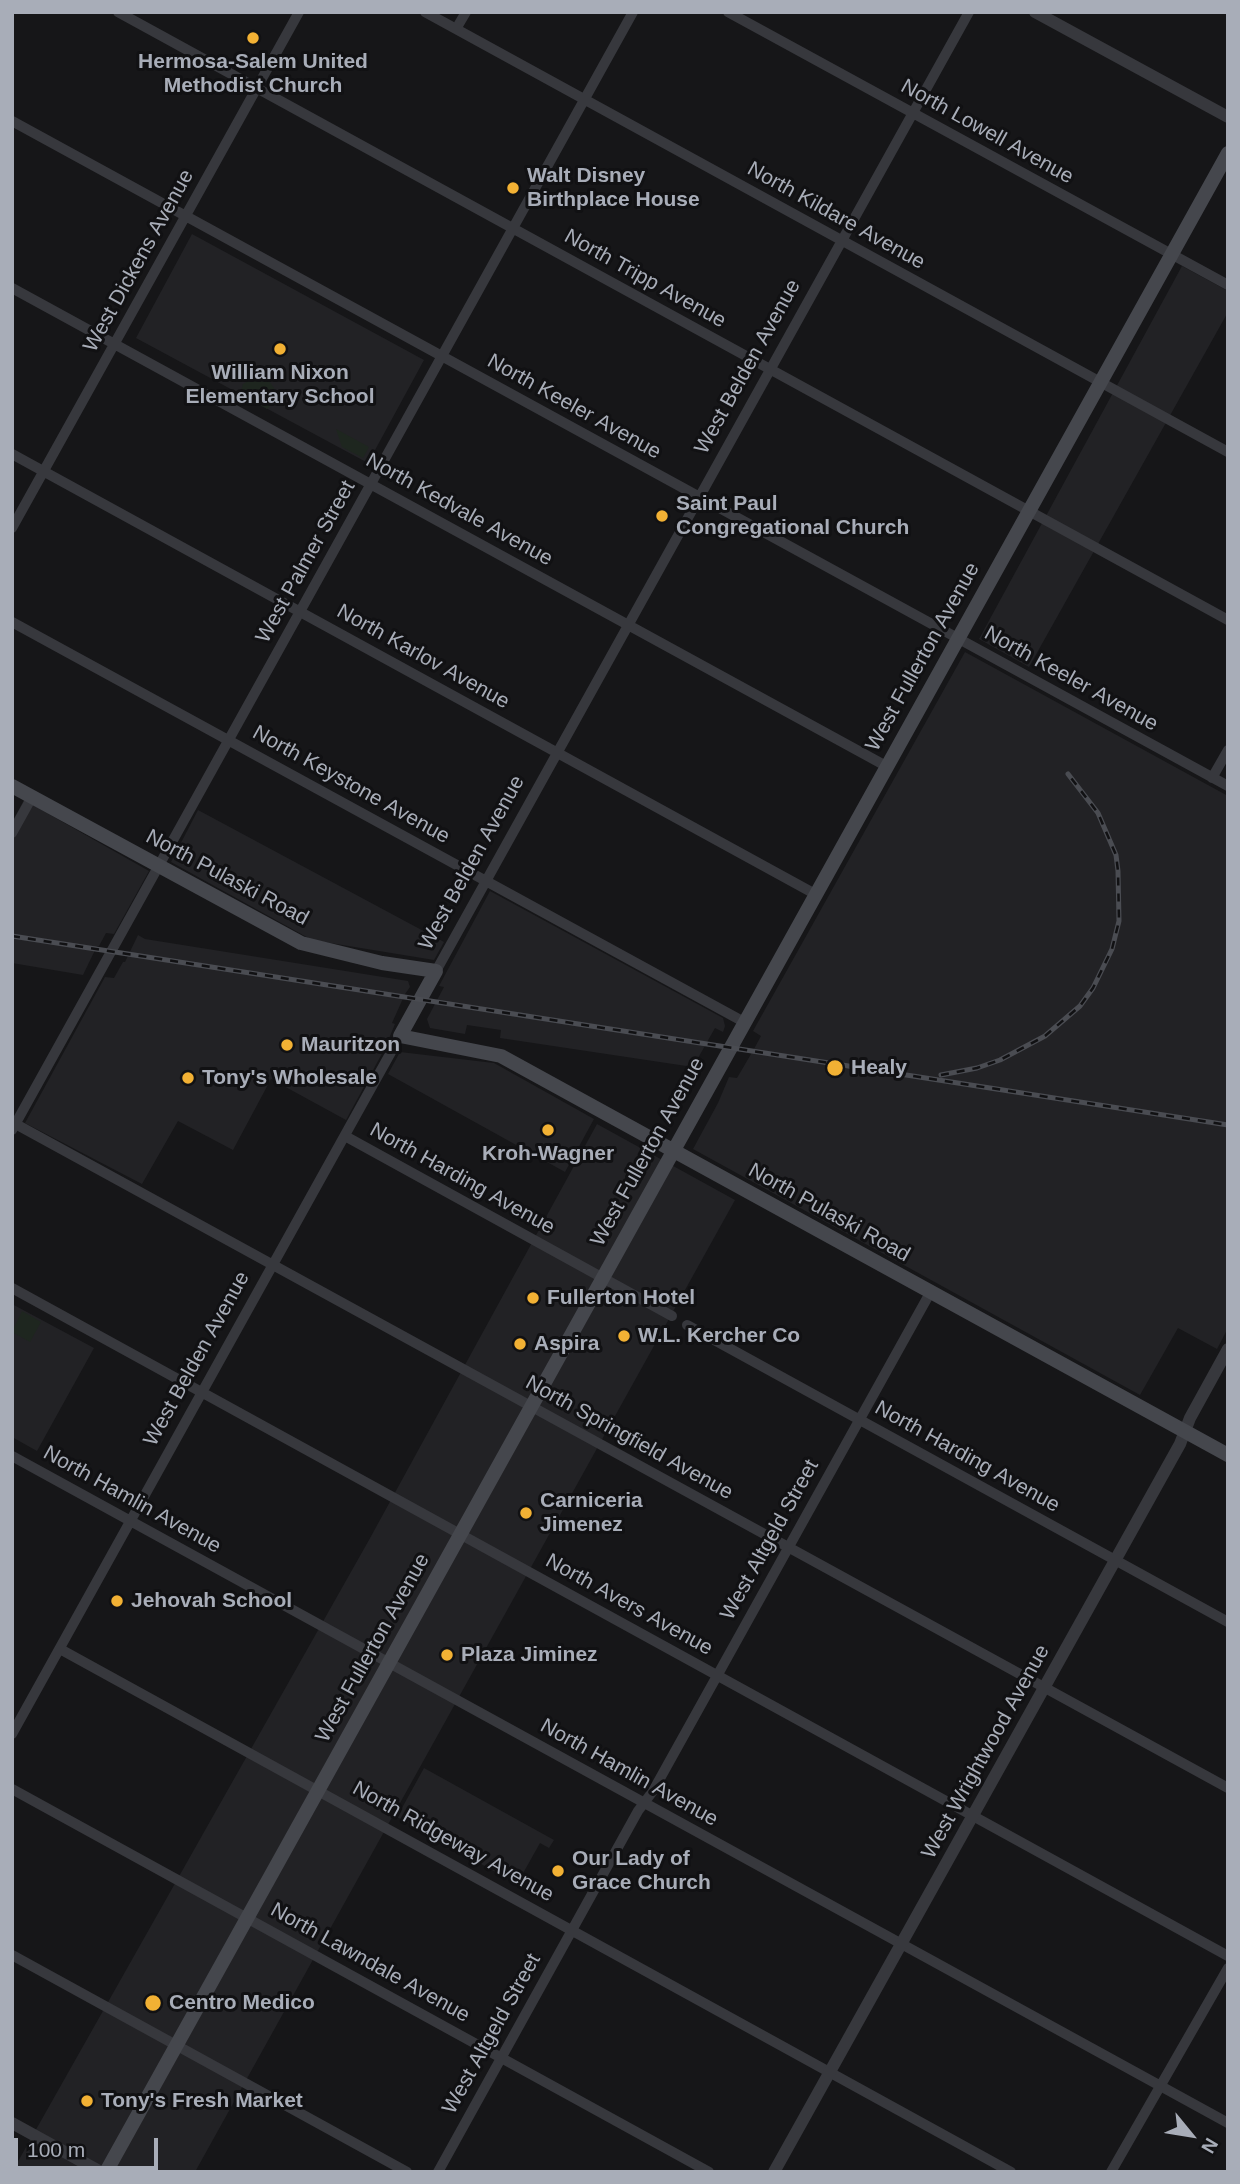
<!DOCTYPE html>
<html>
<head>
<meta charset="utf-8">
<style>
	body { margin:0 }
	#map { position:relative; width:1240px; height:2184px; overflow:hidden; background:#161618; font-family:Arial,sans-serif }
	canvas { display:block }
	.frame { position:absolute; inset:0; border:14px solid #a8adb8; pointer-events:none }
	.north { position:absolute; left:1156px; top:2100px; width:70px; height:70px; -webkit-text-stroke:5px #111113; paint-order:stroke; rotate:120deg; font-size:19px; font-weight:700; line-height:28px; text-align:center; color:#a8adb8 }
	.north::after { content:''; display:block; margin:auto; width:24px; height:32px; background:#a8adb8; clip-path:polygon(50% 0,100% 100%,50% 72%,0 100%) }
	.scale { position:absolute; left:14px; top:2138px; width:144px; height:32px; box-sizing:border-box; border:4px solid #a8adb8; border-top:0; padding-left:9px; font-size:21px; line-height:24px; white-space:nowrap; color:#a8adb8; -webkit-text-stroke:5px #111113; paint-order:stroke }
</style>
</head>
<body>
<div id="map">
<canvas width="1240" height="2184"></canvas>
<div class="frame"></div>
<div class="north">N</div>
<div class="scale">100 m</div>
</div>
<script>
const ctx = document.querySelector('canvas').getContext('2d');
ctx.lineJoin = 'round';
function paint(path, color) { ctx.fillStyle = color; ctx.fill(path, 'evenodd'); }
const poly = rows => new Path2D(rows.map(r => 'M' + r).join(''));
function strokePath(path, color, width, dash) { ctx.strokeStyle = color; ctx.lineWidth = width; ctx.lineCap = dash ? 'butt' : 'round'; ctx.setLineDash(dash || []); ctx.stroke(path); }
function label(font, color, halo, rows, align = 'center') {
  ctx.font = font + ' Arial,sans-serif'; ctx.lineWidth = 6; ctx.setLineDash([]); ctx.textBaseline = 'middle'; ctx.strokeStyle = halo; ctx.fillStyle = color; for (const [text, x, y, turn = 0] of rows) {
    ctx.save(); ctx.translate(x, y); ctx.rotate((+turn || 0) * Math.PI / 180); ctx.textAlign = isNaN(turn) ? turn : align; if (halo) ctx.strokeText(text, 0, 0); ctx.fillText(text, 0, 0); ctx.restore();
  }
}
paint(poly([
	[192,234,424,360,368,463,136,338],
	[1182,266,1228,291,1228,312,1029,667,979,639],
	[965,652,1228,796,1228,1328,1217,1349,1178,1328,1140,1395,693,1149,718,1103,729,1077,737,1078,754,1049,761,1036,753,1031],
	[24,800,149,871,114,934,106,933,99,946,97,946,83,975,12,963,12,822],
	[198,810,444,942,434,960,312,940,171,862],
	[490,891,723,1018,725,1026,723,1032,715,1028,693,1067,500,1038,501,1030,467,1025,465,1034,430,1028,427,1019,444,987,439,986],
	[138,935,145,939,408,981,410,987,405,994,392,1023,395,1024,385,1048,346,1120,271,1079,233,1150,178,1121,142,1184,25,1123,105,977,114,978,123,962,125,962],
	[400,1052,494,1063,594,1119,565,1172,388,1074],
	[597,1124,735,1200,195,2172,12,2172,369,1540],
	[12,1304,94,1348,37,1451,12,1437],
	[424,1768,554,1840,549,1848,540,1843,517,1884,397,1817]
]), '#222225');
paint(poly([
	[257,376,267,378,276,391,275,401,267,409,240,394,243,384],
	[336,429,369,447,363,458,342,447],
	[22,1311,41,1322,30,1342,12,1332]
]), '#1e261f');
strokePath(poly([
	[118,12,1228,620],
	[425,12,1228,452],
	[728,12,1228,285],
	[456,29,466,12],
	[12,121,1228,786],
	[12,288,886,766],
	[12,454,815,894],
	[12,528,299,12],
	[12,622,744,1022],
	[1212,778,1228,750],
	[12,833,32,797],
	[436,971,969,12],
	[12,1122,1228,1788],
	[12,1130,633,12],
	[345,1136,672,1316],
	[12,1288,1228,1956],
	[687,1325,1228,1622],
	[12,1456,1228,2123],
	[60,1649,1011,2172],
	[12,1734,400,1036],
	[12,1789,709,2172],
	[12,1955,407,2172],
	[438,2172,638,1811,653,1791,930,1293],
	[1111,2172,1228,1968]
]), '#37383d', 10);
strokePath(poly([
	[1035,12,1228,117],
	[12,2123,101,2172],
	[774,2172,1180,1444,1190,1418,1228,1349]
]), '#37383d', 12);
strokePath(poly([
	[12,786,301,943,382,963,436,971,400,1036,501,1056,1228,1455],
	[106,2172,1228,153]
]), '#45474d', 14);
const rail = poly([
	[12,936,1228,1125],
	[941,1075,977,1068,1000,1060,1045,1036,1080,1006,1093,988,1112,949,1119,921,1118,871,1116,855,1098,813,1068,774]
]);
strokePath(rail, '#4a4c52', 5);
strokePath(rail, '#111113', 2.5, [8]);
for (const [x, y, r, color] of [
	[253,38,7,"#f2b134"],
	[513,188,7,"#f2b134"],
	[280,349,7,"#f2b134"],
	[662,516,7,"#f2b134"],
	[287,1045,7,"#f2b134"],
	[835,1068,9,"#f2b134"],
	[188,1078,7,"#f2b134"],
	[548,1130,7,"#f2b134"],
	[533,1298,7,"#f2b134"],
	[624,1336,7,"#f2b134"],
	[520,1344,7,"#f2b134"],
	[526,1513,7,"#f2b134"],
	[117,1601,7,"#f2b134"],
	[447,1655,7,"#f2b134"],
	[558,1871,7,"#f2b134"],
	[153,2003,9,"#f2b134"],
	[87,2101,7,"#f2b134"]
]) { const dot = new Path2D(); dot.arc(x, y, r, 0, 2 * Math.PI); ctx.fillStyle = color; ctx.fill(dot); strokePath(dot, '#111113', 2.5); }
label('bold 21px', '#a8adb8', '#111113', [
	["Hermosa-Salem United",253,62,"center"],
	["Methodist Church",253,86,"center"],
	["Walt Disney",527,176],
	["Birthplace House",527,200],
	["William Nixon",280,373,"center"],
	["Elementary School",280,397,"center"],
	["Saint Paul",676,504],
	["Congregational Church",676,528],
	["Mauritzon",301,1045],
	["Healy",851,1068],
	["Tony's Wholesale",202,1078],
	["Kroh-Wagner",548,1154,"center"],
	["Fullerton Hotel",547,1298],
	["W.L. Kercher Co",638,1336],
	["Aspira",534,1344],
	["Carniceria",540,1501],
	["Jimenez",540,1525],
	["Jehovah School",131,1601],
	["Plaza Jiminez",461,1655],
	["Our Lady of",572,1859],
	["Grace Church",572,1883],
	["Centro Medico",169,2003],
	["Tony's Fresh Market",101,2101]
], 'left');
label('21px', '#a8adb8', '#111113', [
	["North Lowell Avenue",987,132,29],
	["North Kildare Avenue",836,216,29],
	["West Dickens Avenue",139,261,-61],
	["North Tripp Avenue",645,279,29],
	["West Belden Avenue",748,367,-61],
	["North Keeler Avenue",574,407,29],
	["North Kedvale Avenue",459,510,29],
	["West Palmer Street",306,562,-61],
	["North Karlov Avenue",423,657,29],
	["West Fullerton Avenue",923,657,-61],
	["North Keeler Avenue",1071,679,29],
	["North Keystone Avenue",351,785,29],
	["West Belden Avenue",472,863,-61],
	["North Pulaski Road",227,878,28],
	["West Fullerton Avenue",648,1152,-61],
	["North Harding Avenue",462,1179,29],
	["North Pulaski Road",829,1213,29],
	["West Belden Avenue",197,1359,-61],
	["North Springfield Avenue",629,1438,29],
	["North Harding Avenue",967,1457,29],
	["North Hamlin Avenue",132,1500,29],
	["West Altgeld Street",770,1540,-61],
	["North Avers Avenue",629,1605,29],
	["West Fullerton Avenue",373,1648,-61],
	["West Wrightwood Avenue",986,1752,-61],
	["North Hamlin Avenue",629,1773,29],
	["North Ridgeway Avenue",453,1842,29],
	["North Lawndale Avenue",370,1963,29],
	["West Altgeld Street",492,2034,-61]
]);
</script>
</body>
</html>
